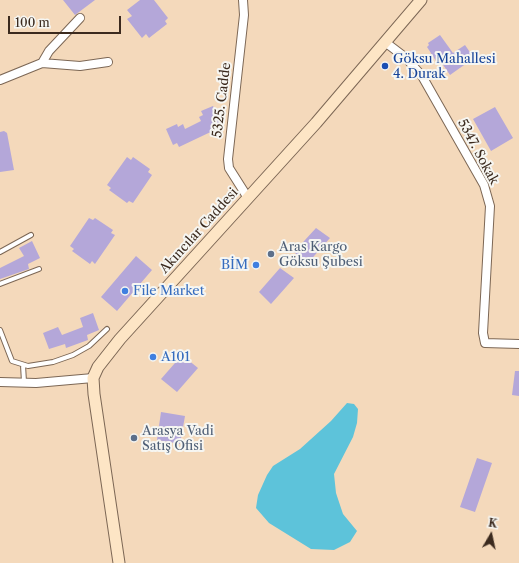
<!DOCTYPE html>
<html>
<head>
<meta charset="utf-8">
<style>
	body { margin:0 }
	#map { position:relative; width:519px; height:563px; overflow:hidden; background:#f4d9bb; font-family:"Libre Caslon Text",serif }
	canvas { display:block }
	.north { position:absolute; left:471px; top:515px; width:40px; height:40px; -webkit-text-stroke:3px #f6f6f2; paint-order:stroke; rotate:9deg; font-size:11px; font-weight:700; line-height:16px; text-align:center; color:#3b2a1e }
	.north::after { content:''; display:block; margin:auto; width:14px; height:18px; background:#3b2a1e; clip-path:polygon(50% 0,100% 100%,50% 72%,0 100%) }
	.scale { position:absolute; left:8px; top:16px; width:113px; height:18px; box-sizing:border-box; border:2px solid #3b2a1e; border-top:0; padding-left:5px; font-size:12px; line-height:14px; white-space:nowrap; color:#3b2a1e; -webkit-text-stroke:3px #f6f6f2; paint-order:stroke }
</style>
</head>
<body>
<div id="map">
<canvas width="519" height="563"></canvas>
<div class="north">K</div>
<div class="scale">100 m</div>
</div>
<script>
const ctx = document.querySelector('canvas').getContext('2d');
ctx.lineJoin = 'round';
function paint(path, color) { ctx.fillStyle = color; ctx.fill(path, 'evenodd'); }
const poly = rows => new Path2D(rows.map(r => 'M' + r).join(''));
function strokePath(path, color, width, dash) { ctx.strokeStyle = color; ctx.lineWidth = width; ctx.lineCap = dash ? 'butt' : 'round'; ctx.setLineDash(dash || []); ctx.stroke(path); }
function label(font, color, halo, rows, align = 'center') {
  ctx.font = font + ' "Libre Caslon Text",serif'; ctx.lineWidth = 4; ctx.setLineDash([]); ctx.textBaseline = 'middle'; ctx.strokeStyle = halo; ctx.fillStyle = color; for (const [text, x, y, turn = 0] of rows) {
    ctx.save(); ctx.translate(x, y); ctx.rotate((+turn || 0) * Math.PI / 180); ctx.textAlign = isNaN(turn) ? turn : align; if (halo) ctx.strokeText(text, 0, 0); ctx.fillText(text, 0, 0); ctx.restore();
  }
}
paint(poly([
	[347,403,354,404,358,409,357,423,353,437,334,474,336,493,343,514,357,531,350,542,334,550,311,549,269,523,256,508,258,495,267,475,273,466,300,449,331,421]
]), '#5dc3da');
paint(poly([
	[63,0,95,0,75,15],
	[140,0,154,0,168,18,165,21,167,24,149,38,146,34,142,38,127,19,132,16,127,10],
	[440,35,453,53,465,45,474,58,450,75,439,59,436,61,427,47,429,45,428,43],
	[213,106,221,122,217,124,219,128,179,147,177,143,173,145,166,129,177,124,178,127,183,124,185,129,201,121,199,117,203,115,201,111],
	[495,107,513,138,491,151,473,119],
	[4,131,7,133,14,170,0,172,0,132],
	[127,157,131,160,133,157,150,169,148,172,152,175,133,203,129,201,127,203,109,190,111,188,107,185],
	[89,218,93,220,95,218,113,230,111,233,115,235,95,264,92,261,90,264,72,251,74,249,70,246],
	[316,228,330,238,307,264,294,252],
	[32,241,40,258,28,264,29,269,0,279,0,268,24,256,19,248],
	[136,256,152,270,117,311,101,297],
	[280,268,294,278,271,304,259,292],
	[93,313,99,330,87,335,88,340,66,348,65,344,49,349,43,333,58,327,62,335,83,327,80,318],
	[182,355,198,368,177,392,161,379],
	[515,371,519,371,519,396,512,395],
	[161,412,185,416,180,444,157,440],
	[477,458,492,463,475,512,460,507]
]), '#b4a7d9');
const lane = poly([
	[0,252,31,235],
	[0,284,39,269],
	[0,330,12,361,28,366,53,362,73,355,89,346,107,329],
	[23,365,24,382]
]);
const street = poly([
	[243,0,244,15,228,159,229,168,248,198],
	[385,42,406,58,422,76,484,185,490,206,483,333,485,343,519,344],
	[42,63,49,51,80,18],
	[0,80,42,63,80,66,108,62],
	[0,382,36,383,93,378]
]);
const secondary = poly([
	[119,563,94,394,93,378,98,367,120,339,316,123,421,0]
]);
strokePath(lane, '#7c6755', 6);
strokePath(street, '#7c6755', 10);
strokePath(secondary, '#7c6755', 13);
strokePath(lane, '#fff', 4);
strokePath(street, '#fff', 8);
strokePath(secondary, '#fde5c5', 11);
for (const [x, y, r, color] of [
	[385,66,4,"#1a4fb4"],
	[271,254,4,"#5c6f8a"],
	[256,265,4,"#3f7fe0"],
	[125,291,4,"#3f7fe0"],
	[153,357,4,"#3f7fe0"],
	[134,438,4,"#5c6f8a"]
]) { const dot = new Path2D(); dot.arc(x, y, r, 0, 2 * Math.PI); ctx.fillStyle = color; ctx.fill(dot); strokePath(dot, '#f6f6f2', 1.5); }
label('13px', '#164399', '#f6f6f2', [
	["Göksu Mahallesi",393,59],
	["4. Durak",393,74]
], 'left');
label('13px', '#3b2a1e', '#f6f6f2', [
	["5325. Cadde",222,100,-83],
	["5347. Sokak",478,152,62],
	["Akıncılar Caddesi",199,231,-48]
]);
label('13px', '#4e5e75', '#f6f6f2', [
	["Aras Kargo",279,247],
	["Göksu Şubesi",279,262],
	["Arasya Vadi",142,431],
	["Satış Ofisi",142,446]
], 'left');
label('13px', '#366cbe', '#f6f6f2', [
	["BİM",248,265,"right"],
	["File Market",133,291],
	["A101",161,357]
], 'left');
</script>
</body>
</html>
